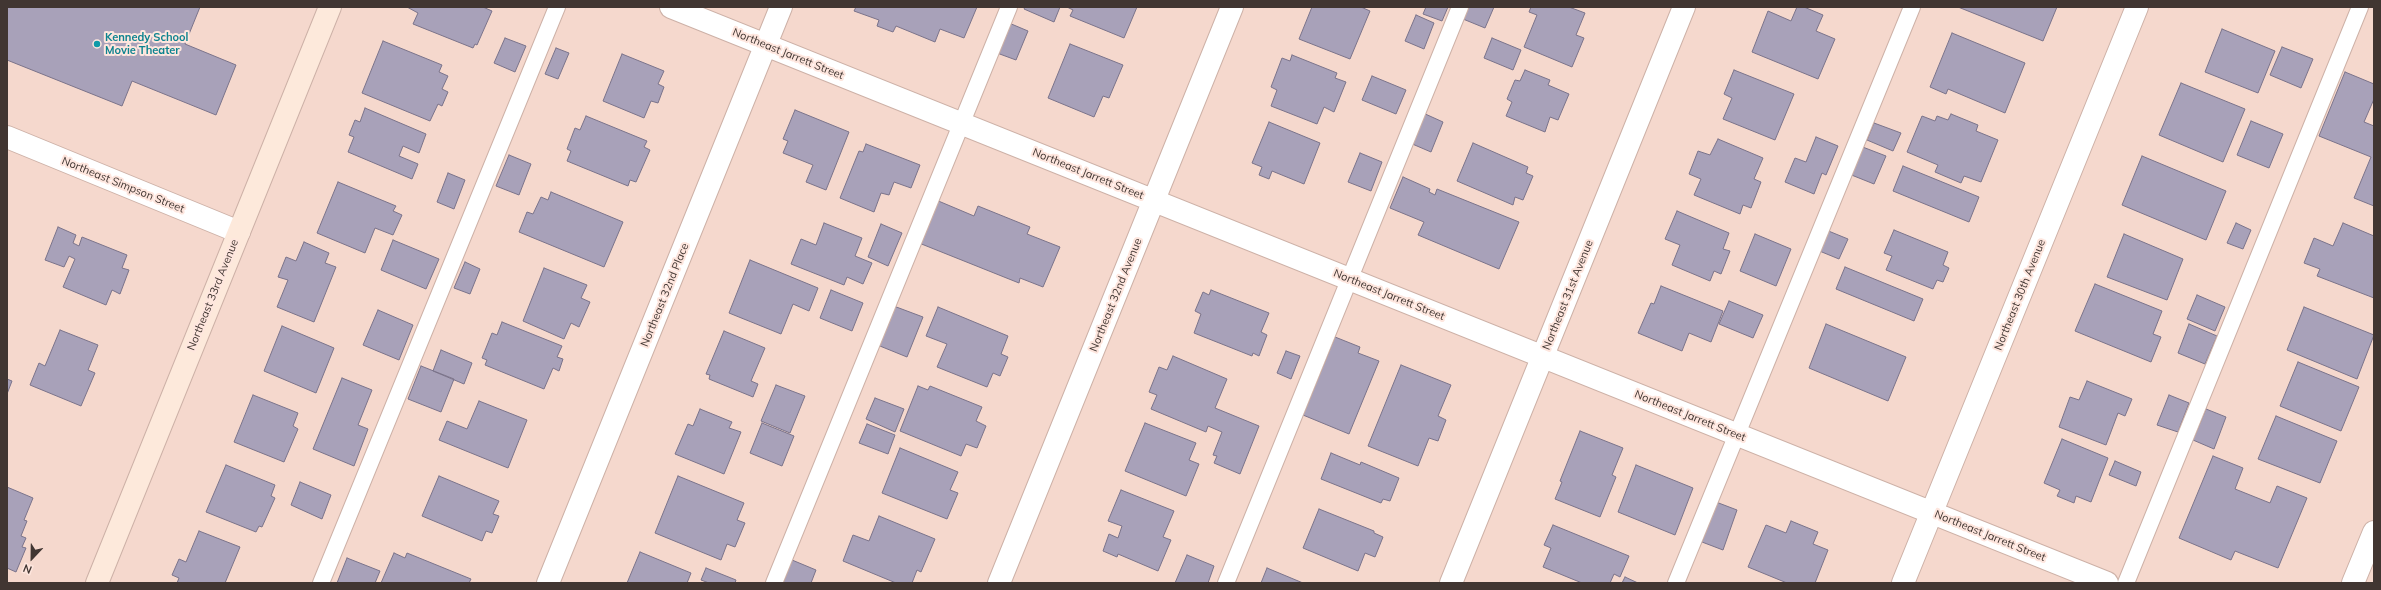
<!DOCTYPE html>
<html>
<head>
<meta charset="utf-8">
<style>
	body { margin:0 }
	#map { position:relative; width:2381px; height:590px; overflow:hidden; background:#f5d8cd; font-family:Mulish,sans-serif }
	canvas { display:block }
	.frame { position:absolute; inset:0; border:8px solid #413632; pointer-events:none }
	.north { position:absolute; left:12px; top:538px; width:40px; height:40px; -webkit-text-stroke:3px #fee6de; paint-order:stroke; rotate:202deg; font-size:11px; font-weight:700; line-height:16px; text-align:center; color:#413632 }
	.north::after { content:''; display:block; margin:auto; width:14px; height:18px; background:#413632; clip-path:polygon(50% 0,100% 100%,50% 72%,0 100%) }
</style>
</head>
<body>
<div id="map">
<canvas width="2381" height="590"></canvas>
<div class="frame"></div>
<div class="north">N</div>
</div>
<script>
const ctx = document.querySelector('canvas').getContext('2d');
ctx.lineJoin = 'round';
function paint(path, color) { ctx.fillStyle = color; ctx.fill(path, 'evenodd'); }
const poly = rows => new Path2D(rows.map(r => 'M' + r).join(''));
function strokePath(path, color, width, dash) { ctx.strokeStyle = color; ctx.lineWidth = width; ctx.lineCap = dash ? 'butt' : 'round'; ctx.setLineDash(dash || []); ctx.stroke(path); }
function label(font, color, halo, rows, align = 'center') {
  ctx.font = font + ' Mulish,sans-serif'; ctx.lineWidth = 4; ctx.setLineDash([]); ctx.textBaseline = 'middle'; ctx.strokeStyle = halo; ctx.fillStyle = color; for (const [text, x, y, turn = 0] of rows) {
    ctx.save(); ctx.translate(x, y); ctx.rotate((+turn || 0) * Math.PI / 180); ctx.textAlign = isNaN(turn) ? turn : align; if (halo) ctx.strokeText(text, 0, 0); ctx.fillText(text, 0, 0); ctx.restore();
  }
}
const building = poly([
	[7,7,200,7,185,44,236,65,216,115,132,81,122,106,7,60,7,7],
	[407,7,483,7,492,11,477,45,475,44,473,48,413,24,418,13,407,7],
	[856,7,977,7,964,38,940,29,935,42,896,26,893,32,877,26,879,20,854,11,856,7],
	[1025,7,1060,7,1054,22,1024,9,1025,7],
	[1067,7,1137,7,1124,38,1070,16,1073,10,1067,7],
	[1312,7,1361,7,1370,11,1350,59,1299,39,1312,7],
	[1426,7,1448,7,1442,21,1423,14,1426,7],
	[1468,7,1494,7,1485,28,1463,19,1468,7],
	[1531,7,1569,7,1585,13,1576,35,1584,38,1572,67,1524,47,1537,15,1529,12,1531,7],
	[1797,7,1804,7,1823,15,1816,31,1835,39,1818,79,1752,52,1768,11,1791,21,1797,7],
	[1958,7,2057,7,2043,41,1958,7],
	[1416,15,1434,23,1424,49,1405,41,1416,15],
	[1009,23,1028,31,1016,60,997,53,1009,23],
	[2222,29,2275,51,2258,93,2205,72,2222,29],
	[1952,33,2025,63,2005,113,1948,89,1946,94,1930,87,1952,33],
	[505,38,526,46,515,72,494,63,505,38],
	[1492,38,1521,50,1513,70,1484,58,1492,38],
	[383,41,442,65,439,72,448,76,442,89,448,92,442,106,438,104,430,121,362,93,383,41],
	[1070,44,1123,65,1109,98,1103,96,1094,117,1048,98,1070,44],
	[2282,47,2313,59,2301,88,2270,75,2282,47],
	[556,48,569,53,558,79,545,74,556,48],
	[622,54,664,71,658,84,664,87,658,103,651,101,644,118,603,101,622,54],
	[1292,55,1337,73,1335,78,1346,82,1334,112,1324,107,1317,124,1271,106,1277,90,1271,87,1282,58,1290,61,1292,55],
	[1525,70,1550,80,1548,85,1569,94,1558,120,1550,117,1545,132,1506,116,1512,102,1507,99,1515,80,1520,81,1525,70],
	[1734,70,1794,94,1775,140,1723,119,1732,98,1724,94,1734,70],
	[2345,72,2374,84,2374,99,2364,122,2374,126,2374,206,2354,198,2371,157,2319,136,2345,72],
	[1372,76,1406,90,1396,114,1362,100,1372,76],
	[2181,83,2245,109,2223,162,2159,135,2181,83],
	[365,108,426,134,419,153,403,146,399,156,418,164,412,179,348,152,354,137,349,135,355,120,360,122,365,108],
	[795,110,849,132,826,190,806,182,813,165,783,153,788,141,783,139,795,110],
	[1423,113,1443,122,1431,152,1410,143,1423,113],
	[1951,114,1978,125,1976,131,1998,140,1981,182,1964,176,1961,183,1935,172,1938,165,1907,152,1922,116,1935,121,1937,116,1948,120,1951,114],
	[586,116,647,141,644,147,650,150,636,182,630,180,628,186,567,161,571,151,567,149,575,128,580,130,586,116],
	[2251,121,2283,134,2269,168,2237,155,2251,121],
	[1269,122,1320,143,1304,184,1272,171,1269,179,1259,175,1262,167,1252,163,1269,122],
	[1874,123,1901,133,1893,151,1867,140,1874,123],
	[1816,137,1838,146,1826,175,1822,173,1814,194,1785,182,1795,158,1806,162,1816,137],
	[1718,139,1763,158,1754,179,1761,182,1751,208,1743,205,1740,214,1694,195,1701,179,1689,174,1698,151,1710,155,1718,139],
	[1473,143,1528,167,1526,173,1533,176,1523,200,1515,197,1513,205,1457,181,1473,143],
	[866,144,920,165,911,188,894,182,889,195,881,193,874,212,840,198,859,151,863,152,866,144],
	[1860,146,1886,156,1874,184,1849,174,1860,146],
	[1360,153,1382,162,1371,191,1348,182,1360,153],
	[509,155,531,164,519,195,496,186,509,155],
	[2142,156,2226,191,2206,240,2122,205,2142,156],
	[1903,166,1979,197,1969,222,1893,191,1903,166],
	[448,173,465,180,454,209,437,202,448,173],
	[1403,177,1430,189,1429,192,1435,195,1437,189,1519,222,1499,269,1418,235,1424,222,1390,208,1403,177],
	[338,182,396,206,393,211,402,215,393,235,375,228,365,253,317,233,338,182],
	[551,192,623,222,604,267,519,232,527,212,533,214,541,197,548,200,551,192],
	[936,200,974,216,978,206,1030,227,1027,234,1060,247,1043,287,1020,278,1019,283,919,243,936,200],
	[1677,211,1729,233,1723,249,1730,251,1721,274,1714,271,1710,281,1672,265,1680,245,1665,239,1677,211],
	[824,223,862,238,855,256,872,263,863,284,847,277,844,285,791,264,801,239,816,245,824,223],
	[2236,223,2251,230,2243,249,2227,243,2236,223],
	[2343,223,2374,236,2374,298,2317,276,2320,269,2304,263,2314,238,2333,246,2343,223],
	[881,224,902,233,888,266,868,257,881,224],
	[58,227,76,235,73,243,79,246,82,237,127,255,122,268,129,270,120,294,112,290,106,305,63,287,75,259,69,256,64,267,45,260,58,227],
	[1826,230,1848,239,1839,259,1817,250,1826,230],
	[1894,230,1948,252,1943,265,1949,268,1943,282,1937,280,1933,289,1886,270,1892,256,1884,253,1894,230],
	[1755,234,1791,249,1776,286,1740,271,1755,234],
	[2124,234,2183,259,2167,300,2107,277,2124,234],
	[393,240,439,259,426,289,381,270,393,240],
	[304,242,329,253,325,263,336,267,314,322,277,307,288,280,278,277,286,257,296,261,304,242],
	[750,260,818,288,809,311,793,304,781,334,729,313,750,260],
	[465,262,480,269,470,294,454,288,465,262],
	[1845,267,1923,299,1914,321,1836,289,1845,267],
	[544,268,587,285,581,298,590,302,579,327,571,323,564,339,523,321,544,268],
	[2095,284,2162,311,2153,334,2161,337,2151,362,2075,331,2095,284],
	[1661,286,1723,311,1711,342,1689,333,1682,351,1638,333,1651,303,1654,304,1661,286],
	[831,290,863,303,852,331,820,318,831,290],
	[1211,290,1269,313,1261,332,1267,335,1259,356,1253,353,1252,356,1194,333,1201,314,1195,311,1203,292,1209,295,1211,290],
	[2197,295,2225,307,2215,331,2187,319,2197,295],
	[1729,301,1763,315,1753,338,1719,324,1729,301],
	[891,305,923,317,907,357,875,344,891,305],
	[938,307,1008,336,1001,354,1008,357,1000,376,993,373,987,387,937,367,947,344,926,336,938,307],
	[2304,307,2374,335,2357,379,2287,350,2304,307],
	[378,310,413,325,399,360,363,345,378,310],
	[502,322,562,346,557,357,563,359,559,371,553,368,544,389,485,365,487,360,482,358,492,333,497,335,502,322],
	[1826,324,1906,357,1888,401,1809,368,1826,324],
	[2189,324,2217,336,2205,364,2178,353,2189,324],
	[282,326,334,348,316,393,264,371,282,326],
	[60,330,98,345,88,370,95,373,81,406,30,385,39,363,45,366,60,330],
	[724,331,765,348,751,381,758,384,753,397,709,379,710,375,706,374,724,331],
	[1335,337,1360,347,1358,353,1379,361,1349,434,1303,415,1335,337],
	[441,350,472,363,464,384,433,371,441,350],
	[1286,351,1300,356,1291,379,1277,373,1286,351],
	[1173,356,1227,379,1215,408,1259,426,1240,474,1214,463,1217,456,1213,455,1222,432,1208,426,1206,432,1151,409,1157,395,1149,392,1159,367,1167,370,1173,356],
	[2298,362,2359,387,2341,431,2280,406,2298,362],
	[1401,365,1451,385,1438,416,1446,420,1438,441,1429,438,1418,466,1368,446,1401,365],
	[421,366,454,379,441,412,408,399,421,366],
	[342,378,372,390,358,425,368,429,354,466,313,449,342,378],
	[7,379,12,381,7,394,7,379],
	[2087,381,2132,399,2125,416,2118,413,2106,445,2059,427,2070,397,2079,400,2087,381],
	[776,385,805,396,790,433,761,421,776,385],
	[918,386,928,390,930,386,982,407,976,421,986,426,977,448,966,444,961,456,900,431,918,386],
	[253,395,298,413,293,426,298,429,284,462,234,442,253,395],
	[2169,395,2189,403,2178,432,2157,425,2169,395],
	[875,398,904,409,895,432,866,419,875,398],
	[479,401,527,420,508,468,439,440,447,421,467,429,479,401],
	[700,409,732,422,729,428,741,432,724,474,675,454,688,424,693,426,700,409],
	[2206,409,2226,417,2214,449,2193,440,2206,409],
	[2276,416,2337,441,2320,483,2258,459,2276,416],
	[762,423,794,436,782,466,750,453,762,423],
	[1145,423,1196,443,1189,460,1199,464,1186,496,1125,471,1145,423],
	[867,424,895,435,888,454,859,443,867,424],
	[1580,431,1623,448,1612,475,1616,477,1600,517,1555,499,1562,482,1560,481,1580,431],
	[2062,439,2108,458,2091,502,2076,496,2074,503,2057,496,2060,490,2044,483,2062,439],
	[900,448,958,472,950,490,958,493,947,519,882,493,900,448],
	[1331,453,1360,465,1361,462,1399,478,1390,501,1383,499,1381,503,1321,479,1331,453],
	[2213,456,2243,468,2235,489,2270,503,2277,486,2307,498,2278,568,2235,551,2231,560,2179,538,2213,456],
	[2115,461,2141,472,2136,486,2109,475,2115,461],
	[226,465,275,485,271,496,275,498,262,527,259,526,256,532,206,512,226,465],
	[1636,465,1693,488,1675,535,1618,512,1636,465],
	[439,476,499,501,493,514,499,516,492,533,486,531,482,541,422,516,439,476],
	[678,476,744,503,737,520,745,523,735,547,727,544,721,560,655,533,678,476],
	[300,482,331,495,322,519,291,505,300,482],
	[7,487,33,498,24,520,27,521,21,536,26,538,22,547,26,548,16,572,7,568,7,487],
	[1121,490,1174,511,1163,537,1171,540,1158,571,1118,554,1117,557,1103,551,1109,534,1118,538,1122,526,1108,521,1121,490],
	[1716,502,1737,510,1723,550,1702,542,1716,502],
	[1319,509,1374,531,1374,533,1383,537,1375,557,1365,553,1358,571,1303,548,1319,509],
	[879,516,935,539,921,572,917,570,912,583,896,583,843,561,853,535,869,541,879,516],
	[1791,521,1818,532,1813,544,1828,550,1815,583,1787,583,1748,567,1766,525,1786,533,1791,521],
	[1553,525,1629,556,1620,577,1614,574,1610,583,1582,583,1543,567,1551,548,1544,545,1553,525],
	[199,531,240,547,225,583,177,583,179,578,172,575,179,559,186,562,199,531],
	[640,552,691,573,687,583,627,583,640,552],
	[394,553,405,558,407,553,471,579,469,583,381,583,394,553],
	[1187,555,1214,566,1208,583,1175,583,1187,555],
	[347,558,380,571,375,583,337,583,347,558],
	[792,560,816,570,811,583,783,583,792,560],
	[706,568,736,580,735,583,709,583,701,580,706,568],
	[1267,568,1303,583,1261,583,1267,568],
	[1625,577,1638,583,1622,583,1625,577]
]);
paint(building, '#a8a1b9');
strokePath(building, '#7a738a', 1);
const lane = poly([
	[321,583,557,7],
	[774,583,1009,7],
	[1226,583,1460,7],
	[1676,583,1912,7],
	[2126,583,2360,7]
]);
const street = poly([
	[671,7,2107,583],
	[7,137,239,232],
	[548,583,781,7],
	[999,583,1232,7],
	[1451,583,1684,7],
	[1903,583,2137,7],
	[2353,583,2374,532]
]);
const secondary = poly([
	[97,583,330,7]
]);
strokePath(lane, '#cdb1a7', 18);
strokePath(street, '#cdb1a7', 24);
strokePath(secondary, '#cdb1a7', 24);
strokePath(lane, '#fff', 16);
strokePath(street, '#fff', 22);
strokePath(secondary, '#fde9db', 22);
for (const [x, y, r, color] of [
	[97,44,4,"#0f9aa8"]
]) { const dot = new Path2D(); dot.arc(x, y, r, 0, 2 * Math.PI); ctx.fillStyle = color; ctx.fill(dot); strokePath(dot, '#fee6de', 1.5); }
label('bold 11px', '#0d838f', '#fee6de', [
	["Kennedy School",105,38],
	["Movie Theater",105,51]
], 'left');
label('11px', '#413632', '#fee6de', [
	["Northeast Jarrett Street",788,54,22],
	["Northeast Jarrett Street",1088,174,22],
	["Northeast Simpson Street",123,185,22],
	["Northeast 33rd Avenue",213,295,-68],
	["Northeast 32nd Place",665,295,-68],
	["Northeast 32nd Avenue",1116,295,-68],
	["Northeast Jarrett Street",1389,295,22],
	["Northeast 31st Avenue",1568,295,-68],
	["Northeast 30th Avenue",2020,295,-68],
	["Northeast Jarrett Street",1690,416,22],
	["Northeast Jarrett Street",1990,536,22]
]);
</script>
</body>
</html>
